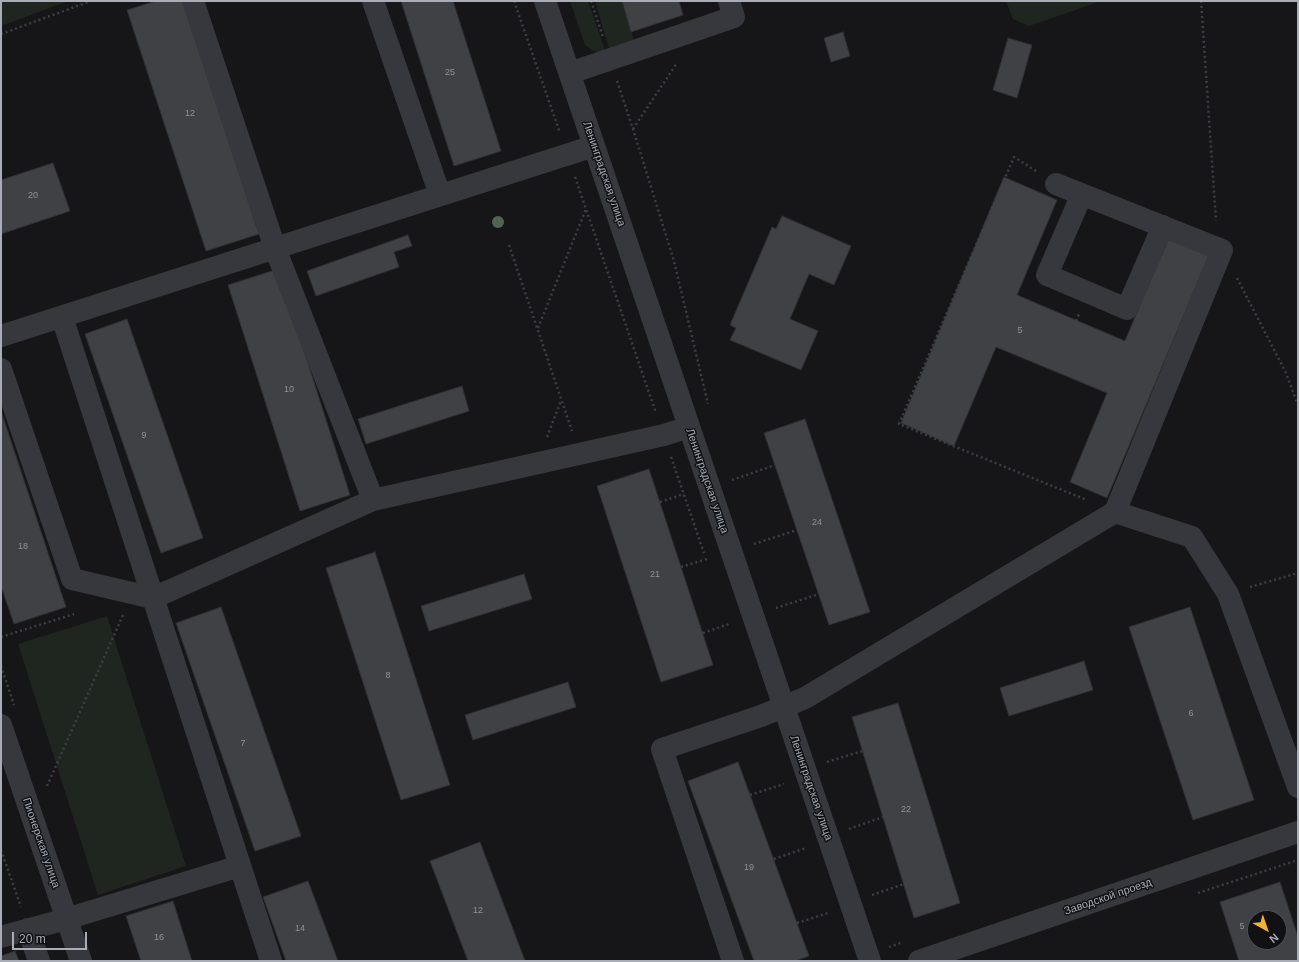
<!DOCTYPE html>
<html>
<head>
<meta charset="utf-8">
<style>
	body { margin:0 }
	#map { position:relative; width:1299px; height:962px; overflow:hidden; background:#161618; font-family:Arial,sans-serif }
	canvas { display:block }
	.frame { position:absolute; inset:0; border:2px solid #a8adb8; pointer-events:none }
	.north { position:absolute; left:1247px; top:910px; width:40px; height:40px; box-sizing:border-box; background:#111113; border:1px solid #4d4f55; border-radius:50%; rotate:140deg; font-size:11px; font-weight:700; line-height:16px; text-align:center; color:#a8adb8 }
	.north::after { content:''; display:block; margin:auto; width:14px; height:18px; background:#f2b134; clip-path:polygon(50% 0,100% 100%,50% 72%,0 100%) }
	.scale { position:absolute; left:12px; top:932px; width:75px; height:18px; box-sizing:border-box; border:2px solid #a8adb8; border-top:0; padding-left:5px; font-size:12px; line-height:14px; white-space:nowrap; color:#a8adb8; -webkit-text-stroke:3px #111113; paint-order:stroke }
</style>
</head>
<body>
<div id="map">
<canvas width="1299" height="962"></canvas>
<div class="frame"></div>
<div class="north">N</div>
<div class="scale">20 m</div>
</div>
<script>
const ctx = document.querySelector('canvas').getContext('2d');
ctx.lineJoin = 'round';
function paint(path, color) { ctx.fillStyle = color; ctx.fill(path, 'evenodd'); }
const poly = rows => new Path2D(rows.map(r => 'M' + r).join(''));
function strokePath(path, color, width, dash) { ctx.strokeStyle = color; ctx.lineWidth = width; ctx.lineCap = dash ? 'butt' : 'round'; ctx.setLineDash(dash || []); ctx.stroke(path); }
function label(font, color, halo, rows, align = 'center') {
  ctx.font = font + ' Arial,sans-serif'; ctx.lineWidth = 3; ctx.setLineDash([]); ctx.textBaseline = 'middle'; ctx.strokeStyle = halo; ctx.fillStyle = color; for (const [text, x, y, turn = 0] of rows) {
    ctx.save(); ctx.translate(x, y); ctx.rotate((+turn || 0) * Math.PI / 180); ctx.textAlign = isNaN(turn) ? turn : align; if (halo) ctx.strokeText(text, 0, 0); ctx.fillText(text, 0, 0); ctx.restore();
  }
}
paint(poly([
	[1,1,68,1,1,26],
	[570,1,588,1,606,53,600,53,592,50,585,45],
	[595,1,622,1,634,41,609,48],
	[1006,1,1101,1,1029,26,1013,19],
	[107,616,186,866,98,895,18,644]
]), '#1e261f');
const building = poly([
	[156,1,183,1,259,234,206,251,127,10,156,1],
	[401,1,453,1,501,151,454,166,401,1],
	[622,1,679,1,683,15,631,32,622,1],
	[843,32,850,56,831,62,824,38,843,32],
	[1008,38,1032,45,1017,98,993,90,1008,38],
	[53,163,70,211,1,234,1,180,53,163],
	[1004,177,1057,200,1017,295,1125,341,1168,238,1209,255,1107,498,1070,482,1107,393,996,347,954,446,901,423,1004,177],
	[782,216,851,246,834,285,809,274,790,319,818,331,801,370,730,340,736,328,730,325,772,227,776,229,782,216],
	[408,235,412,246,394,252,399,267,316,296,307,271,408,235],
	[278,269,350,495,300,511,228,285,278,269],
	[127,319,203,538,161,553,85,334,127,319],
	[462,386,469,411,366,444,358,419,462,386],
	[1,411,66,607,14,624,1,586,1,411],
	[805,419,870,612,829,625,764,433,805,419],
	[649,469,713,665,661,682,597,486,649,469],
	[375,552,450,785,401,800,326,568,375,552],
	[524,574,532,599,429,631,421,606,524,574],
	[221,607,301,836,255,851,176,623,221,607],
	[1190,607,1254,800,1193,820,1129,627,1190,607],
	[1084,661,1093,690,1009,716,1000,688,1084,661],
	[568,682,576,707,473,740,465,715,568,682],
	[898,703,960,903,914,918,852,717,898,703],
	[738,762,809,956,795,961,754,961,688,781,738,762],
	[480,842,525,961,468,961,430,861,480,842],
	[308,881,338,961,286,961,263,897,308,881],
	[1280,882,1298,937,1298,961,1239,961,1220,902,1280,882],
	[1255,918,1279,918,1279,942,1255,942,1255,918],
	[173,901,192,961,141,961,126,916,173,901],
	[15,951,19,961,1,961,1,956,15,951]
]);
paint(building, '#404145');
strokePath(building, '#303034', 1);
strokePath(poly([
	[514,1,560,133],
	[591,1,603,37],
	[1201,1,1216,221],
	[1,34,91,1],
	[617,81,633,129,674,261,708,404],
	[633,129,677,63],
	[1036,171,1014,157,899,424,1087,500],
	[575,177,656,413],
	[509,245,572,431],
	[1237,278,1286,373,1298,405],
	[1076,321,1079,314],
	[538,328,586,209],
	[547,437,561,401],
	[671,457,704,553],
	[732,480,775,465],
	[660,502,684,494],
	[754,544,797,530],
	[681,567,707,559],
	[1250,587,1298,573],
	[776,608,819,594],
	[703,633,729,624],
	[1,637,74,614],
	[1,666,14,705],
	[827,762,862,751],
	[47,786,123,615],
	[750,795,784,784],
	[849,829,883,817],
	[1,850,21,907],
	[774,859,806,848],
	[1198,893,1298,860],
	[872,895,904,884],
	[797,923,828,913],
	[889,947,903,942]
]), '#3d3f44', 2.5, [2, 3]);
strokePath(poly([
	[193,1,275,248,373,500],
	[373,1,440,195],
	[545,1,870,961],
	[570,73,734,17,729,1],
	[1082,194,1047,275,1127,309,1163,226],
	[62,317,271,961],
	[1,336,594,146],
	[1,369,72,579,153,598,373,500,664,435,689,427],
	[1115,512,1192,537,1228,594,1298,787],
	[1,725,81,961],
	[28,929,39,961],
	[1,937,66,919,240,866],
	[733,961,662,749,761,716,805,698,1115,512,1222,250,1056,184],
	[919,961,1298,832]
]), '#37383d', 22);
ctx.fillStyle = '#506452';
for (const [x, y] of [
	[498,222]
]) { ctx.beginPath(); ctx.arc(x, y, 6, 0, 2 * Math.PI); ctx.fill(); }
label('9px', '#8e929b', null, [
	["25",450,73],
	["12",190,114],
	["20",33,196],
	["5",1020,331],
	["10",289,390],
	["9",144,436],
	["24",817,523],
	["18",23,547],
	["21",655,575],
	["8",388,676],
	["6",1191,714],
	["7",243,744],
	["22",906,810],
	["19",749,868],
	["12",478,911],
	["5",1242,927],
	["14",300,929],
	["16",159,938]
]);
label('11px', '#a8adb8', '#111113', [
	["Ленинградская улица",604,174,71],
	["Ленинградская улица",707,481,71],
	["Ленинградская улица",811,788,71],
	["Пионерская улица",41,843,71],
	["Заводской проезд",1108,897,-19]
]);
</script>
</body>
</html>
